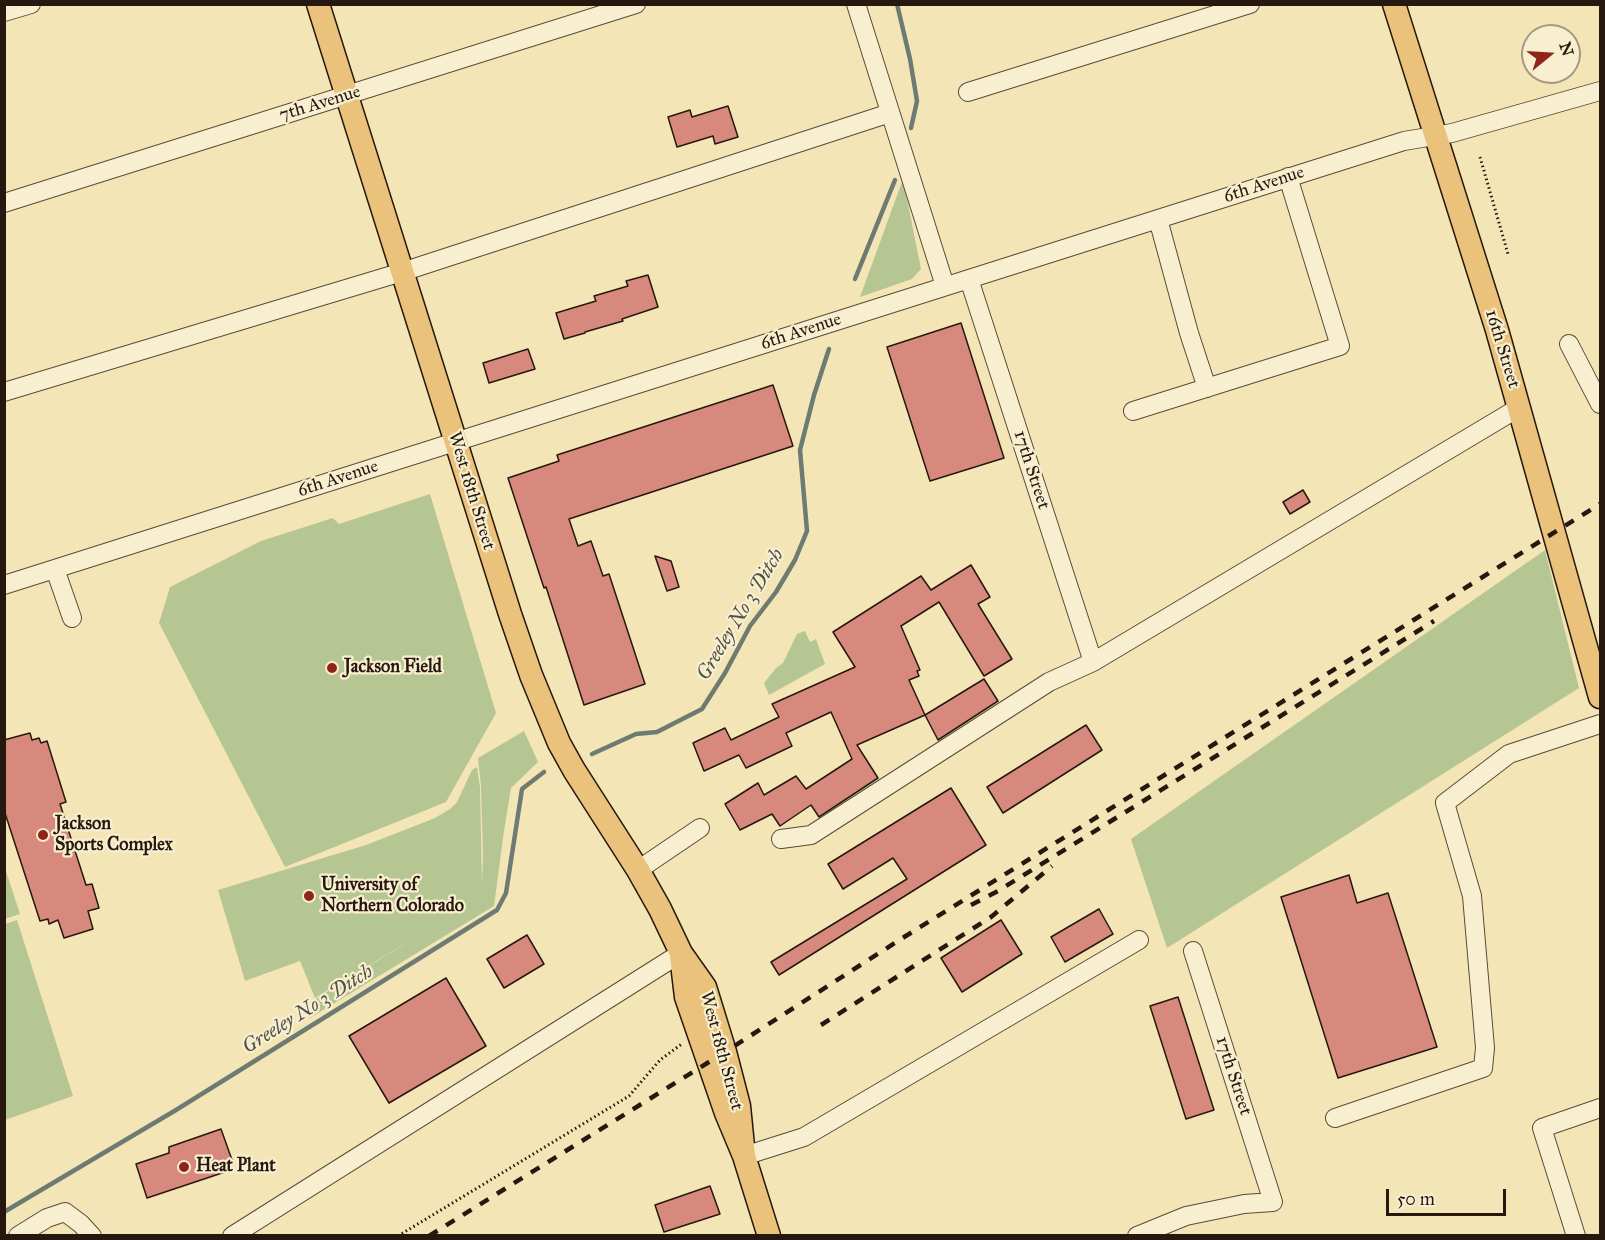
<!DOCTYPE html>
<html>
<head>
<meta charset="utf-8">
<style>
	body { margin:0 }
	#map { position:relative; width:1605px; height:1240px; overflow:hidden; background:#f4e5b6; font-family:"IM FELL Great Primer",serif }
	canvas { display:block }
	.frame { position:absolute; inset:0; border:6px solid #26180e; pointer-events:none }
	.north { position:absolute; left:1521px; top:24px; width:60px; height:60px; box-sizing:border-box; background:#f8eed0; border:2px solid #a49882; border-radius:50%; rotate:72deg; font-size:16px; font-weight:700; line-height:24px; text-align:center; color:#26180e }
	.north::after { content:''; display:block; margin:auto; width:21px; height:27px; background:#8f2418; clip-path:polygon(50% 0,100% 100%,50% 72%,0 100%) }
	.scale { position:absolute; left:1386px; top:1189px; width:120px; height:27px; box-sizing:border-box; border:3px solid #26180e; border-top:0; padding-left:8px; font-size:18px; line-height:21px; white-space:nowrap; color:#26180e; -webkit-text-stroke:4px #f8eed0; paint-order:stroke }
</style>
</head>
<body>
<div id="map">
<canvas width="1605" height="1240"></canvas>
<div class="frame"></div>
<div class="north">N</div>
<div class="scale">50 m</div>
</div>
<script>
const ctx = document.querySelector('canvas').getContext('2d');
ctx.lineJoin = 'round';
function paint(path, color) { ctx.fillStyle = color; ctx.fill(path, 'evenodd'); }
const poly = rows => new Path2D(rows.map(r => 'M' + r).join(''));
function strokePath(path, color, width, dash) { ctx.strokeStyle = color; ctx.lineWidth = width; ctx.lineCap = dash ? 'butt' : 'round'; ctx.setLineDash(dash || []); ctx.stroke(path); }
function label(font, color, halo, rows, align = 'center') {
  ctx.font = font + ' "IM FELL Great Primer",serif'; ctx.lineWidth = 4.5; ctx.setLineDash([]); ctx.textBaseline = 'middle'; ctx.strokeStyle = halo; ctx.fillStyle = color; for (const [text, x, y, turn = 0] of rows) {
    ctx.save(); ctx.translate(x, y); ctx.rotate((+turn || 0) * Math.PI / 180); ctx.textAlign = isNaN(turn) ? turn : align; if (halo) ctx.strokeText(text, 0, 0); ctx.fillText(text, 0, 0); ctx.restore();
  }
}
paint(poly([
	[903,179,921,269,912,279,860,297],
	[430,494,496,713,446,802,285,867,159,623,170,587,261,541,333,518,339,524],
	[1545,550,1579,688,1167,948,1131,839],
	[805,631,810,642,816,639,825,664,769,695,764,683,776,668,783,663,797,634],
	[524,731,538,762,511,788,504,831,494,906,310,1018,314,1000,424,932,315,998,300,961,245,981,218,890,366,845,435,818,450,809,457,802,472,770,477,767,480,787,482,885,483,855,481,787,478,758],
	[4,865,20,914,5,919,4,919],
	[17,920,73,1096,5,1120,5,924]
]), '#b6c692');
strokePath(poly([
	[897,4,910,59,917,101,911,128],
	[855,279,895,180],
	[592,754,636,734,657,732,702,709,725,673,750,626,776,592,795,560,807,531,800,450,814,395,829,349],
	[4,1212,176,1110,497,910,506,893,522,789,544,772]
]), '#6e7b72', 4.5);
const building = poly([
	[728,106,738,137,715,144,713,136,677,147,668,117,690,110,692,117,728,106],
	[648,275,658,307,622,319,623,321,585,332,585,333,564,339,556,313,596,301,594,296,628,286,626,281,648,275],
	[961,323,1004,458,930,481,887,347,961,323],
	[528,349,535,369,489,383,483,363,528,349],
	[773,385,793,446,569,519,578,546,591,541,603,576,609,574,645,684,584,705,546,587,544,588,508,478,559,461,557,455,773,385],
	[1303,490,1310,502,1290,514,1283,502,1303,490],
	[655,556,671,561,679,587,667,591,655,556],
	[971,565,990,597,978,604,1012,659,984,676,939,602,901,626,920,670,917,671,919,676,909,680,925,715,984,679,998,701,938,740,925,715,857,745,878,778,819,817,811,805,780,826,772,814,740,830,725,804,758,783,764,795,796,776,806,789,852,759,831,712,786,733,792,746,746,768,739,755,704,771,693,743,725,728,731,740,779,717,772,704,855,667,833,632,921,576,931,590,971,565],
	[1086,725,1102,750,1003,813,987,787,1086,725],
	[30,733,32,740,39,738,41,743,47,741,66,802,60,804,86,885,92,884,99,908,88,911,93,929,64,938,58,920,49,924,48,919,40,921,4,810,4,740,30,733],
	[951,788,986,845,779,975,771,962,907,879,893,858,843,889,828,864,951,788],
	[1349,875,1357,903,1388,893,1437,1047,1338,1078,1281,897,1349,875],
	[1099,909,1113,934,1065,962,1051,937,1099,909],
	[1001,920,1022,954,962,992,941,958,1001,920],
	[527,935,544,964,504,988,487,959,527,935],
	[446,978,486,1046,389,1103,349,1036,446,978],
	[1178,997,1214,1110,1186,1119,1150,1006,1178,997],
	[221,1129,232,1160,231,1170,147,1198,136,1164,169,1153,169,1147,221,1129],
	[710,1186,720,1214,664,1232,655,1205,710,1186]
]);
paint(building, '#d8897d');
strokePath(building, '#26180e', 1.5);
const minor = poly([
	[856,4,945,286],
	[4,12,31,4],
	[968,92,1250,4],
	[4,203,636,4],
	[1158,219,1189,333,1207,388],
	[969,279,1093,662],
	[1569,344,1600,404],
	[4,392,402,272,890,113],
	[1133,411,1340,346,1288,177],
	[55,569,72,618],
	[4,585,1404,141,1452,133,1600,91],
	[781,839,811,835,1049,682,1093,662,1520,407],
	[638,870,700,828],
	[1335,1118,1483,1068,1485,1048,1472,896,1445,803,1509,754,1600,724],
	[744,1156,804,1137,1139,940],
	[18,1236,47,1218,65,1212,81,1224,92,1236],
	[232,1236,681,953],
	[1137,1236,1186,1216,1244,1204,1273,1202,1193,951],
	[1576,1236,1542,1128,1600,1108]
]);
const major = poly([
	[318,4,510,614,531,675,559,743,574,770,638,870,660,909,681,953,705,987,725,1052,739,1106,744,1156],
	[1394,4,1497,330,1600,697],
	[681,955,686,997,726,1113,744,1156,769,1236]
]);
strokePath(minor, '#5a4b38', 20);
strokePath(major, '#26180e', 25);
strokePath(poly([
	[1480,157,1508,254],
	[398,1236,629,1096,660,1060,683,1043]
]), '#26180e', 3, [1.5, 3]);
strokePath(minor, '#f8eed0', 18);
strokePath(major, '#eac27b', 22);
strokePath(poly([
	[971,905,998,891,1434,621],
	[821,1025,991,917,1052,866],
	[429,1236,725,1052,901,939,1600,504]
]), '#26180e', 4.5, [10, 10]);
for (const [x, y, r, color] of [
	[332,668,6,"#8f2418"],
	[43,835,6,"#8f2418"],
	[309,896,6,"#8f2418"],
	[184,1167,6,"#8f2418"]
]) { const dot = new Path2D(); dot.arc(x, y, r, 0, 2 * Math.PI); ctx.fillStyle = color; ctx.fill(dot); strokePath(dot, '#f8eed0', 2); }
label('18px', '#26180e', '#f8eed0', [
	["7th Avenue",320,104,-17],
	["6th Avenue",1264,185,-18],
	["6th Avenue",801,332,-18],
	["16th Street",1502,349,73],
	["17th Street",1031,470,72],
	["6th Avenue",338,479,-18],
	["West 18th Street",471,491,73],
	["West 18th Street",721,1051,75],
	["17th Street",1233,1076,72]
]);
label('bold 18px', '#26180e', '#f8eed0', [
	["Jackson Field",344,668],
	["Jackson",55,825],
	["Sports Complex",55,846],
	["University of",321,886],
	["Northern Colorado",321,907],
	["Heat Plant",196,1167]
], 'left');
label('italic 20px', '#505248', '#f8eed0', [
	["Greeley No 3 Ditch",741,615,-59],
	["Greeley No 3 Ditch",308,1010,-32]
]);
</script>
</body>
</html>
